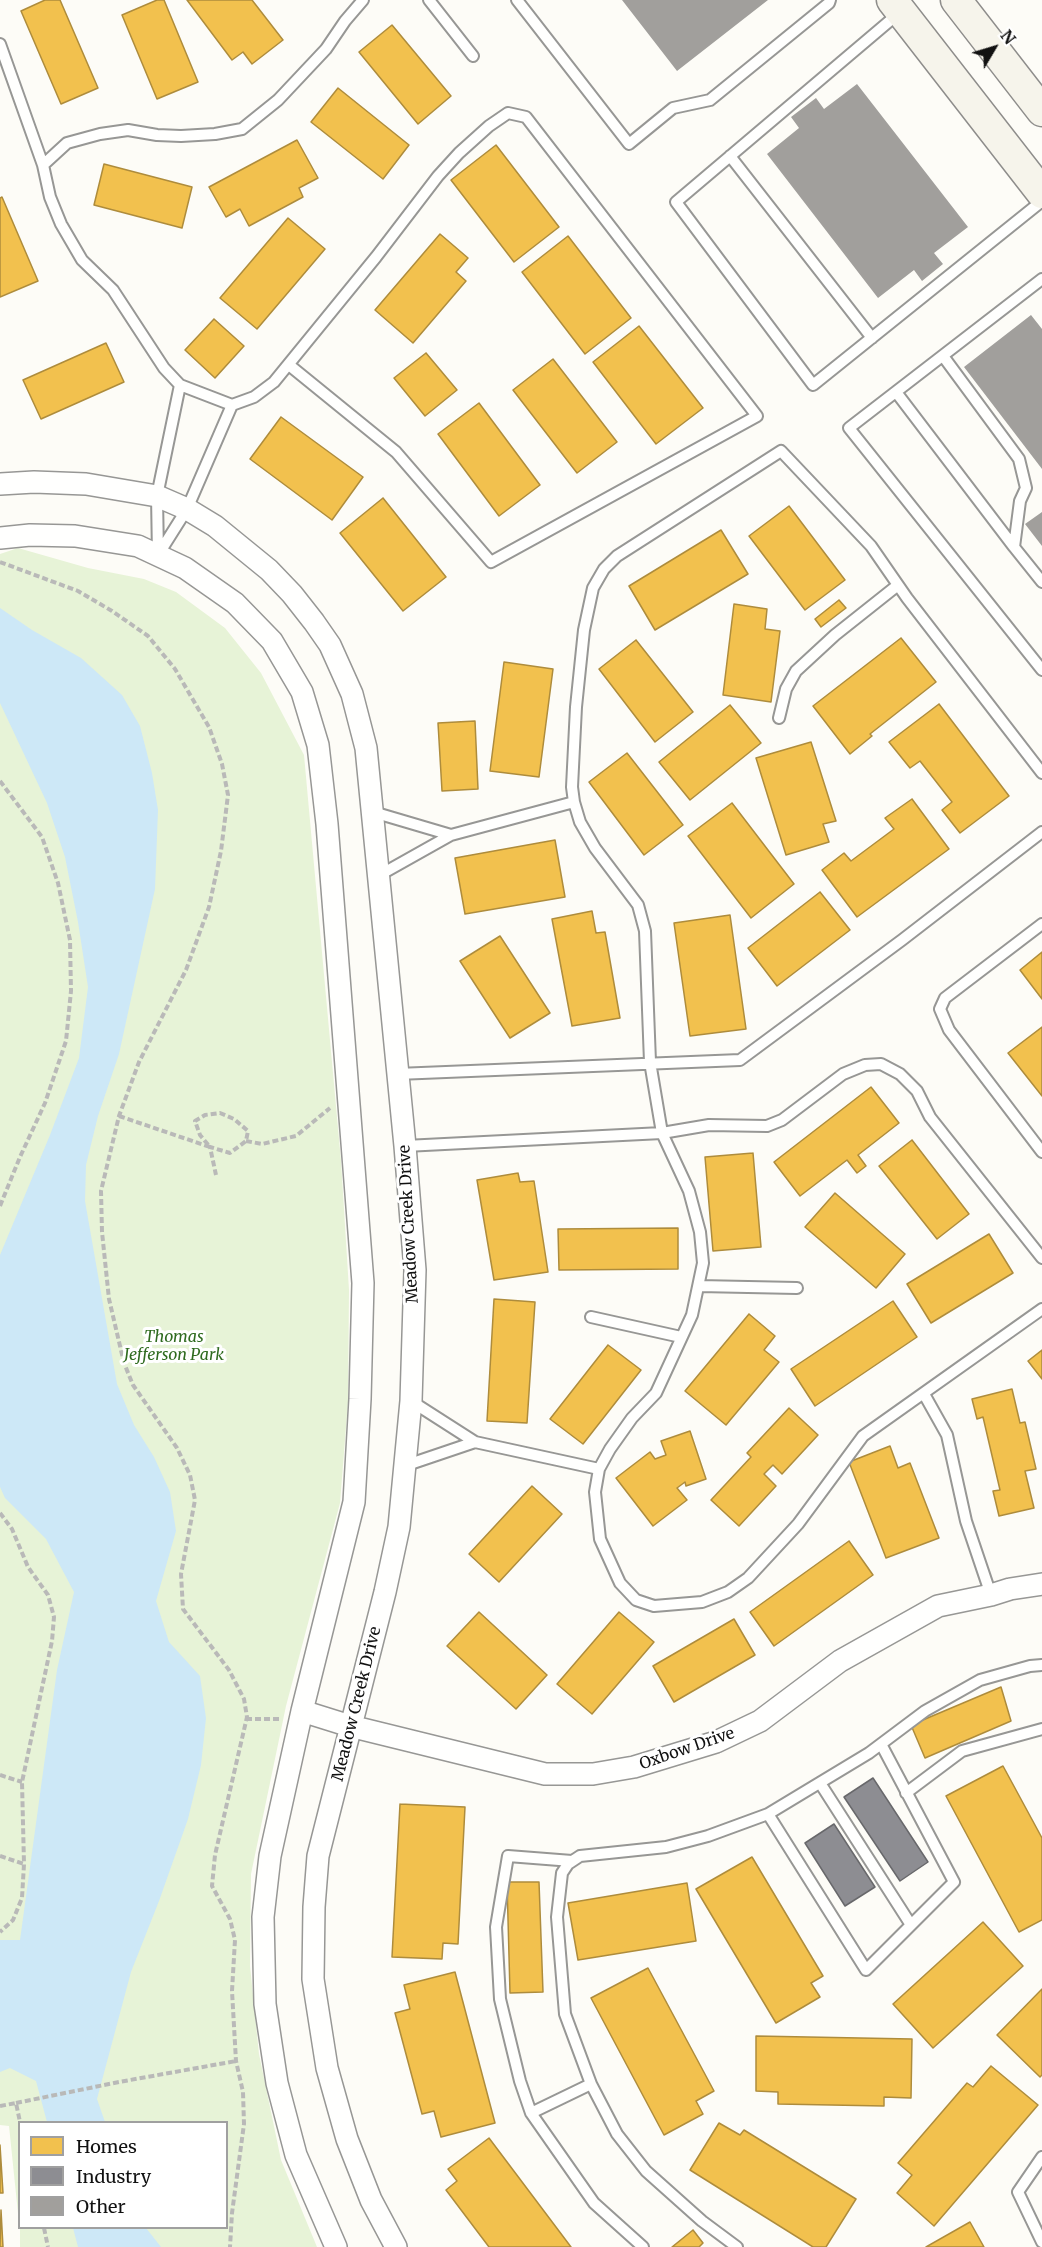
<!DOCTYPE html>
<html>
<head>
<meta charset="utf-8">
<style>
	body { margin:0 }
	#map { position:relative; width:1042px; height:2247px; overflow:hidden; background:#fdfcf7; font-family:Merriweather,serif }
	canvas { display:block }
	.legend { position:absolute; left:18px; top:2121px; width:210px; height:108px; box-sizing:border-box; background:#fff; border:2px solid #a0a0a0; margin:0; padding:8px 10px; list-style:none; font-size:18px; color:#111 }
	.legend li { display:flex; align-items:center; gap:12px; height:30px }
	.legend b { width:30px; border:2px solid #a0a0a0 }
	.north { position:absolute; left:964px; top:18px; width:60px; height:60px; -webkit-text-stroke:4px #fff; paint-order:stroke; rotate:52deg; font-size:16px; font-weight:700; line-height:24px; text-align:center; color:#111 }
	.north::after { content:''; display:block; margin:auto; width:21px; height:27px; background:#111; clip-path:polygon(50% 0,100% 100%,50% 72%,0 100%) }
</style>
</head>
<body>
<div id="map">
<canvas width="1042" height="2247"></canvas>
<ul class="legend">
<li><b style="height:16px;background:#f2c14e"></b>Homes</li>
<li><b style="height:16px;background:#8d8d92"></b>Industry</li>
<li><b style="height:16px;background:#a19f9c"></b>Other</li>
</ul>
<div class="north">N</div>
</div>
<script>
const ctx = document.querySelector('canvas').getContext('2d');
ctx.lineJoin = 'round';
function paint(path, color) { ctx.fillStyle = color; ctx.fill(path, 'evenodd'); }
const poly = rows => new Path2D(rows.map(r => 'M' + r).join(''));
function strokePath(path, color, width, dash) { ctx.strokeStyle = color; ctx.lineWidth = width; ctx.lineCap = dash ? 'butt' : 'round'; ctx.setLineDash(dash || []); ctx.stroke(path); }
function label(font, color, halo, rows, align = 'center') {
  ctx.font = font + ' Merriweather,serif'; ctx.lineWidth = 6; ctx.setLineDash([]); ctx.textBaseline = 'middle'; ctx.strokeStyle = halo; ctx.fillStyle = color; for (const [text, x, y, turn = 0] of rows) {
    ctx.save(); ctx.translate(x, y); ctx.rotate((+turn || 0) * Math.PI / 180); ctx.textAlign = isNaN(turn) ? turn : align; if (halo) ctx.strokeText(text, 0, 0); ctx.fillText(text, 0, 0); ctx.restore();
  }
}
paint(poly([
	[18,548,88,568,144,579,176,592,225,628,261,673,304,755,341,1161,349,1290,348,1402,340,1503,286,1706,251,1874,250,1966,259,2054,281,2160,317,2247,20,2247,20,2228,226,2228,226,2122,20,2122,19,2223,9,2126,0,2125,0,554]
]), '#e7f3d7');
paint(poly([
	[0,608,32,630,81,658,122,695,140,726,152,773,158,810,155,889,119,1054,98,1116,86,1165,85,1201,117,1384,134,1425,154,1457,170,1492,176,1531,156,1601,169,1642,200,1676,206,1718,201,1765,188,1819,159,1901,131,1972,97,2099,105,2122,47,2122,36,2081,10,2068,0,2072,0,1940,20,1940,57,1670,74,1592,46,1539,5,1498,0,1487,0,1255,50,1135,79,1058,88,987,78,922,65,857,47,803,0,703],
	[73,2228,146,2228,161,2247,78,2247]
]), '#cde8f7');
const homes = poly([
	[45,0,60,0,98,88,61,104,21,11,45,0],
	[157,0,164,0,198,82,157,99,122,15,157,0],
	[187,0,252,0,283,40,252,64,243,52,232,60,187,0],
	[392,25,451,96,418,124,359,52,392,25],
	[338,88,409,145,383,179,311,122,338,88],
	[297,140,318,178,299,188,303,197,249,226,240,209,226,217,209,187,297,140],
	[496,145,559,227,514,262,451,180,496,145],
	[104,164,192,187,182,228,94,205,104,164],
	[2,197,38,281,0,297,0,198,2,197],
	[288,218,325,249,257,329,220,298,288,218],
	[440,234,468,258,456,272,466,281,413,343,375,310,440,234],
	[568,236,631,318,585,354,522,272,568,236],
	[214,319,244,346,215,378,185,350,214,319],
	[639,326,703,408,656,444,593,362,639,326],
	[106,343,124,382,41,419,23,380,106,343],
	[426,353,457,390,425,416,394,378,426,353],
	[553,359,617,442,577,473,513,390,553,359],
	[479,403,540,485,499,516,438,434,479,403],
	[281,417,363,477,332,520,250,459,281,417],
	[383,498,446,577,403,611,340,533,383,498],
	[789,506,845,580,805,610,749,536,789,506],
	[721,530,748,574,655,630,629,586,721,530],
	[839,600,846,608,821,627,815,619,839,600],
	[734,604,767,609,765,629,780,631,771,702,723,695,734,604],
	[901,638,936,682,870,734,872,736,850,754,813,706,901,638],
	[636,640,693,712,655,742,599,669,636,640],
	[504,662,553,669,539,777,490,771,504,662],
	[939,704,1009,796,960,833,942,810,952,802,920,761,910,768,889,742,939,704],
	[730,705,761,743,690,800,659,762,730,705],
	[475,721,478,789,442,791,438,723,475,721],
	[811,742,836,821,823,824,829,842,786,855,756,758,811,742],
	[627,753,683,825,644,855,589,782,627,753],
	[912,799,949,849,857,917,822,870,844,853,851,861,894,829,885,818,912,799],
	[732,803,794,884,751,918,688,836,732,803],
	[555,840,565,897,465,914,455,858,555,840],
	[820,892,850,930,777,986,748,948,820,892],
	[592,911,596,933,605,932,620,1018,572,1026,552,919,592,911],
	[730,915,746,1029,690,1036,674,923,730,915],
	[500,936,550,1013,510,1038,460,961,500,936],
	[1042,952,1042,999,1020,970,1042,952],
	[1042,1027,1042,1096,1008,1053,1042,1027],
	[871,1087,899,1123,858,1155,866,1166,857,1173,847,1160,800,1196,774,1162,871,1087],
	[912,1140,969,1214,937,1239,879,1166,912,1140],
	[753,1153,761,1247,713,1251,705,1157,753,1153],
	[518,1173,520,1182,534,1181,548,1272,494,1280,477,1180,518,1173],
	[835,1193,905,1254,876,1288,805,1227,835,1193],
	[678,1228,678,1269,559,1270,558,1229,678,1228],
	[989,1234,1013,1273,931,1323,907,1284,989,1234],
	[494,1299,535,1302,527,1423,487,1421,494,1299],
	[893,1301,917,1337,815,1406,791,1369,893,1301],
	[749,1314,775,1336,764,1350,779,1362,726,1425,685,1391,749,1314],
	[608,1345,641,1370,583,1444,550,1419,608,1345],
	[1042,1350,1042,1379,1028,1361,1042,1350],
	[1012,1389,1020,1423,1025,1422,1036,1469,1025,1471,1034,1508,999,1516,993,1491,1000,1490,983,1417,977,1419,972,1399,1012,1389],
	[789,1408,818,1435,782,1474,773,1465,764,1474,776,1486,739,1526,711,1500,751,1457,747,1453,789,1408],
	[690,1431,706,1479,686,1486,685,1482,677,1488,687,1500,653,1526,616,1478,650,1452,655,1459,666,1455,661,1441,690,1431],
	[890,1446,898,1468,910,1463,939,1538,886,1558,849,1462,890,1446],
	[532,1486,562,1514,499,1582,469,1554,532,1486],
	[849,1541,873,1575,774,1646,750,1612,849,1541],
	[479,1612,547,1675,516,1709,447,1646,479,1612],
	[619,1612,654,1642,592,1714,557,1684,619,1612],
	[734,1619,755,1655,674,1702,653,1666,734,1619],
	[1001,1687,1011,1721,925,1758,911,1725,1001,1687],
	[1003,1766,1042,1838,1042,1920,1019,1932,946,1796,1003,1766],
	[400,1804,465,1807,458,1944,443,1943,442,1959,392,1957,400,1804],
	[752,1857,823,1976,811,1983,820,1997,776,2023,696,1889,752,1857],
	[507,1882,539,1882,543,1992,510,1993,507,1882],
	[687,1883,696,1941,578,1960,568,1903,687,1883],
	[983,1922,1023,1966,933,2048,893,2004,983,1922],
	[648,1968,714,2091,696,2101,703,2114,664,2135,591,1998,648,1968],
	[455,1972,495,2123,441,2137,434,2111,422,2114,395,2013,410,2009,404,1985,455,1972],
	[1042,1989,1042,2075,1040,2077,997,2035,1042,1989],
	[756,2036,912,2039,911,2098,884,2097,884,2106,778,2104,778,2092,756,2091,756,2036],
	[991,2066,1038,2105,934,2226,897,2193,912,2175,898,2163,967,2083,973,2087,991,2066],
	[719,2123,740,2135,744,2130,856,2199,826,2247,813,2247,690,2170,719,2123],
	[489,2138,571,2247,489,2247,446,2190,457,2181,448,2169,489,2138],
	[0,2145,3,2193,0,2193,0,2145],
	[1,2210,3,2247,0,2247,1,2210],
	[970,2222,984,2247,926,2247,970,2222],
	[693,2230,703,2243,699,2247,672,2247,693,2230]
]);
paint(homes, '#f2c14e');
strokePath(homes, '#ae8c3c', 1.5);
const industry = poly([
	[873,1778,928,1862,900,1881,844,1797,873,1778],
	[834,1824,875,1887,845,1906,805,1843,834,1824]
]);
paint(industry, '#8d8d92');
strokePath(industry, '#68686b', 1.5);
paint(poly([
	[622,0,768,0,677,71],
	[857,84,968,227,934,253,943,264,922,281,914,270,878,298,767,154,799,128,791,117,816,98,824,109],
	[1031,315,1042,329,1042,469,964,367],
	[1042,512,1042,546,1025,524]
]), '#a19f9c');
const lane = poly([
	[429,0,473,56],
	[517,0,629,144,673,108,710,100,829,3,830,0],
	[899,13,676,202,813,385,1042,201],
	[0,44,43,165,50,197,61,224,82,260,113,290,164,368,180,385,232,405,254,397,274,382,376,257,438,176,459,153,489,126,508,113,526,117,757,416,491,562,396,452,289,365],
	[730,156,872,338],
	[43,165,67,143,100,134,128,130,157,135,181,136,215,134,242,129,278,100,326,49,345,21,363,0],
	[1042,279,849,428,1042,670],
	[943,356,1019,459,1026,488,1020,501,1014,547,1042,582],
	[896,392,1014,547],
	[158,555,187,509,232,405],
	[158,556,157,496,180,385],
	[779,718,786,689,796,671,835,635,898,585],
	[1042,773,907,598,871,546,781,451,617,556,604,569,593,588,584,630,576,707,572,787,574,802,580,822,595,848,638,905,645,931,650,1062,662,1133,689,1191,700,1232,703,1263,692,1315,656,1393,632,1418,610,1449,599,1469,595,1492,600,1539,620,1583,636,1600,654,1606,702,1602,728,1592,748,1578,798,1524,863,1436,1042,1309],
	[373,812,451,835,378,876],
	[451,835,574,802],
	[1042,924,945,998,940,1009,949,1030,1042,1152],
	[397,1074,740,1060,902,940,1042,832],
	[405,1146,662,1133,709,1125,767,1126,782,1120,843,1074,865,1065,881,1064,900,1074,917,1091,930,1117,1042,1258],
	[699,1286,797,1288],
	[591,1317,681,1337],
	[924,1394,947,1435,966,1521,991,1595],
	[411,1401,475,1442,599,1469],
	[407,1465,475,1442],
	[820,1783,911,1925],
	[906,1793,962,1751,1042,1729],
	[768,1814,866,1970,954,1882,881,1744],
	[572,1861,508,1856,496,1927,500,1999,520,2081,531,2113,594,2203,643,2247],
	[531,2113,591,2084],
	[1042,2157,1018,2192,1042,2242],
	[737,2247,702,2221,646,2171,617,2134,591,2084,565,2014,557,1917,562,1873,568,1864,580,1856,666,1847,708,1836,768,1814,869,1753,925,1711,980,1680,1030,1666,1042,1665]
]);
const street = poly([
	[0,484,34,482,86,484,157,496,187,509,215,526,269,570,292,594,314,622,330,645,352,694,366,748,405,1146,415,1270,411,1401,399,1527,385,1592,318,1856,314,1907,313,1979,327,2068,347,2139,371,2200,396,2247],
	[0,538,30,535,75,536,138,546,185,568,235,603,272,641,302,692,318,745,327,824,363,1283,360,1399,354,1502,302,1711,270,1856,263,1917,265,2004,277,2083,296,2155,336,2247],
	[302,1711,350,1726,545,1774,593,1774,634,1767,716,1742,760,1721,840,1661,938,1606,991,1595,1010,1589,1042,1584]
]);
const secondary = poly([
	[892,0,1042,193],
	[956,0,1042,111]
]);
strokePath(lane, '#979795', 14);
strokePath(street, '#979795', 24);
strokePath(secondary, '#8e8d8b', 33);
strokePath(poly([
	[0,562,78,591,112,611,148,636,175,669,209,727,222,764,228,795,221,851,209,907,186,970,139,1062,119,1116,101,1191,102,1232,109,1299,124,1363,133,1385,177,1448,190,1475,195,1500,181,1574,183,1609,229,1670,244,1699,247,1717,215,1855,212,1886,230,1919,235,1940,232,1991,236,2061,243,2092,244,2124,232,2213,230,2247],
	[0,781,42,837,58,883,70,940,71,991,66,1041,45,1103,20,1157,0,1206],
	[119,1116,210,1147,200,1135,195,1121,205,1115,220,1113,234,1119,248,1131,246,1141,230,1153,210,1147,216,1175],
	[246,1141,262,1144,296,1136,330,1108],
	[0,1513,12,1529,28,1567,48,1595,54,1617,52,1641,22,1782,24,1864,22,1898,13,1920,0,1932],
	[246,1719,279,1719],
	[0,1775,22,1782],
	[0,1856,24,1864],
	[16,2103,119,2082,236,2061],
	[0,2106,16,2103,20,2122],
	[44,2228,48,2247]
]), '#b9b9b8', 4, [6, 3]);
strokePath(lane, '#fffffe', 10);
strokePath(street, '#fffffe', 21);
strokePath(secondary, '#f6f4eb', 30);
label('16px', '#111', '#fff', [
	["Meadow Creek Drive",409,1224,-93],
	["Meadow Creek Drive",357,1704,-76],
	["Oxbow Drive",687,1749,-19]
]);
label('italic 16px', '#2f6b1f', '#fff', [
	["Thomas",174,1337],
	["Jefferson Park",174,1355]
]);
</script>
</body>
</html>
